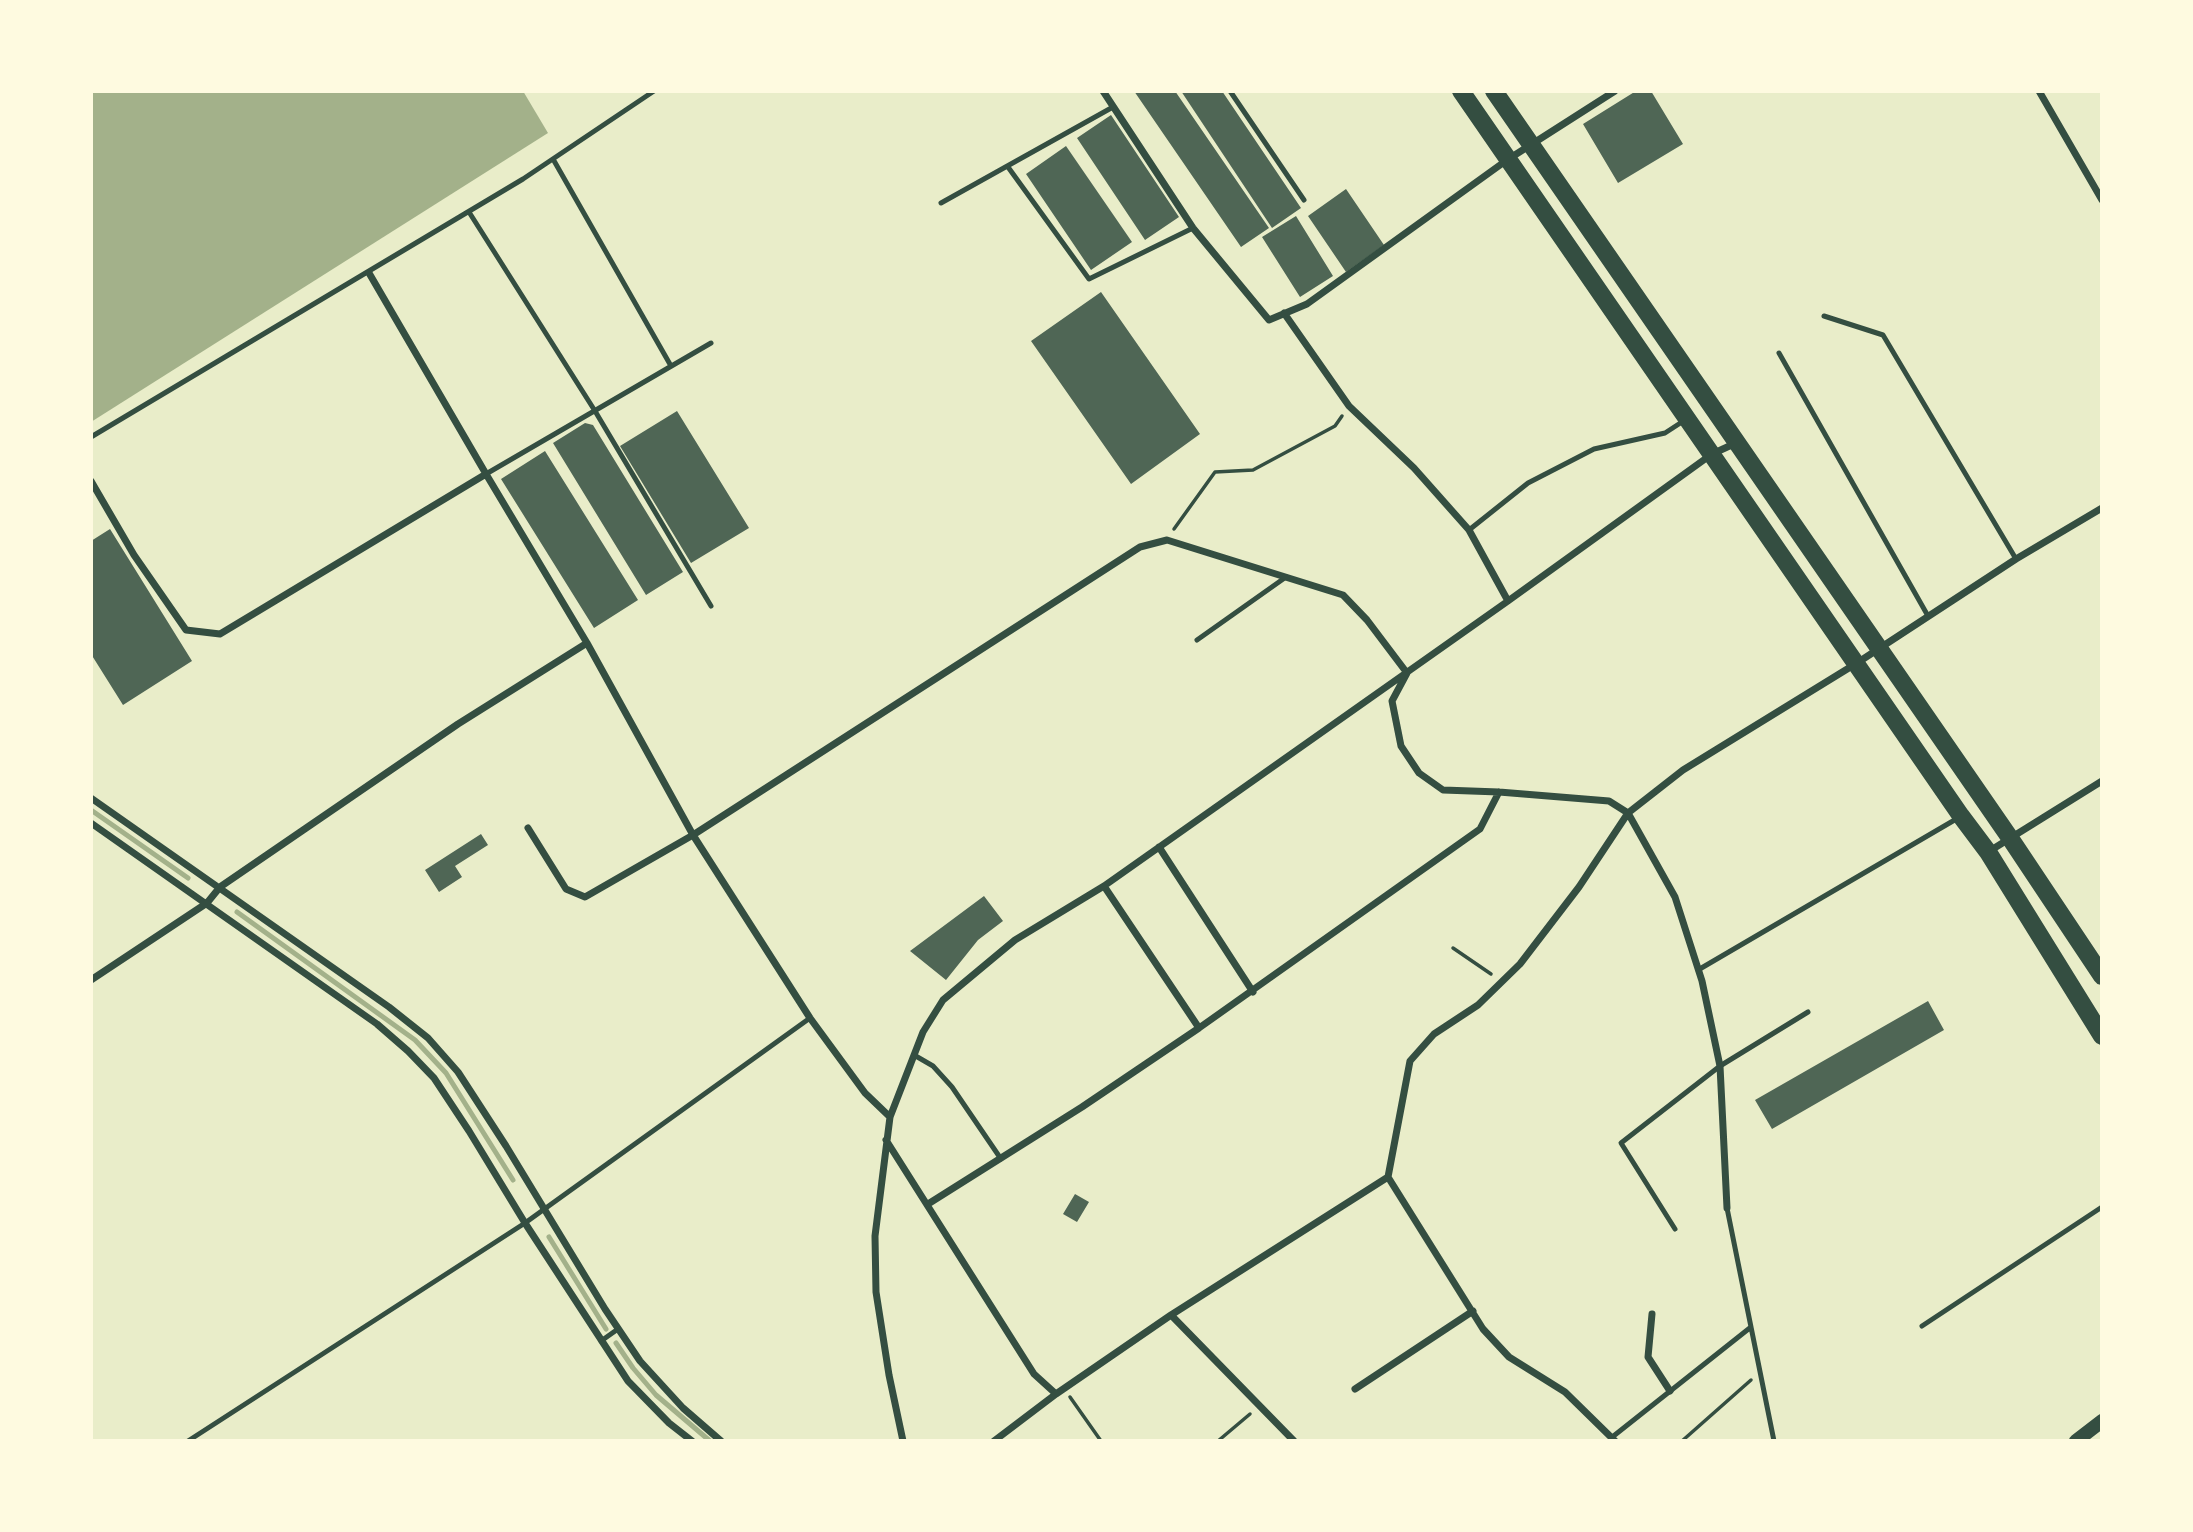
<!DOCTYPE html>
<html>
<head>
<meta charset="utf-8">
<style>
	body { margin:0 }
	#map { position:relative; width:2193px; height:1532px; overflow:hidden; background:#e9edc9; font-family:"Noto Serif",serif }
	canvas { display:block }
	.frame { position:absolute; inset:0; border:93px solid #fefae0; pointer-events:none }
</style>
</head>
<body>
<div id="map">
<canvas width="2193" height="1532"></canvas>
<div class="frame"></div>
</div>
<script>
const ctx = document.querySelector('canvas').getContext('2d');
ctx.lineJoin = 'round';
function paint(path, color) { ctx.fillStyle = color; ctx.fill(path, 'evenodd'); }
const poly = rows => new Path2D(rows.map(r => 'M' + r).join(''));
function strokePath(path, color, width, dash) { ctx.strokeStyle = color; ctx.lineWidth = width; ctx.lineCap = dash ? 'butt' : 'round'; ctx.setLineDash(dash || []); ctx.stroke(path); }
paint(poly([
	[91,91,523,91,548,133,91,422]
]), '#a3b18a');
strokePath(poly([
	[91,810,188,878],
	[237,912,415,1040,446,1073,513,1180],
	[549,1237,606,1329],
	[616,1343,633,1368,656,1395,710,1441]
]), '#a3b18a', 5);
paint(poly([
	[1134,91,1175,91,1269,228,1241,247],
	[1181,91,1222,91,1301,208,1272,228],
	[1636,91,1651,91,1683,144,1618,183,1583,124],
	[1111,115,1179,217,1145,240,1077,138],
	[1066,146,1132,242,1091,270,1026,174],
	[1346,189,1384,245,1346,272,1308,216],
	[1296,216,1333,276,1300,297,1262,237],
	[1101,292,1200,434,1131,484,1031,341],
	[677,411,749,528,691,563,620,446],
	[585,423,593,425,683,572,646,595,553,443],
	[545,451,638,600,594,628,501,479],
	[110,529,192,661,123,705,91,654,91,541],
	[481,834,488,845,455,866,462,877,439,892,425,870],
	[984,896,1003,921,978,940,946,980,910,951],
	[1928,1001,1944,1030,1772,1129,1755,1100],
	[1075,1194,1089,1202,1077,1222,1063,1214]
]), '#4f6655');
strokePath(poly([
	[1174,529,1215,472,1253,470,1335,426,1342,416],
	[1453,948,1491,974],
	[1070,1397,1101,1441],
	[1218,1441,1250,1414],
	[1682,1441,1751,1380]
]), '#344e41', 3.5);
strokePath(poly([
	[1230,91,1304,200],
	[553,159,671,366],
	[1008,167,1089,279,1193,228],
	[941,203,1113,107],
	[469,212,595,411,711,606],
	[1824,316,1883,335,2016,559],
	[1779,353,1928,616],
	[91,437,523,179,654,91],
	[486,474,711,343],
	[1469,530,1528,483,1594,449,1665,433,1685,420],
	[1197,640,1286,577],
	[1698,970,1958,818],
	[914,1055,933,1066,952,1087,1001,1159],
	[1727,1208,1774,1441],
	[1675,1229,1621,1143,1720,1066,1808,1012],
	[1922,1326,2102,1207],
	[601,1341,618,1329],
	[1611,1438,1751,1327],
	[188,1441,525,1223,810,1018]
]), '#344e41', 5);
strokePath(poly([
	[1103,91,1193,228,1269,320,1307,304,1507,160,1615,91],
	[2039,91,2102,200],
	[369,273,486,474,587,643,693,835,810,1018,865,1093,890,1117],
	[1284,313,1349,406,1414,468,1469,530,1508,601],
	[91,481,134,555,186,630,220,634,486,474],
	[91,798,389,1007,428,1038,458,1072,506,1146,605,1309,640,1361,683,1408,721,1441],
	[91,823,377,1024,408,1051,434,1078,469,1131,525,1223,628,1381,669,1423,692,1441],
	[528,828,566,889,585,897,693,835,1140,547,1167,540,1343,595,1367,620,1407,673,1392,701,1401,746,1419,773,1443,790,1499,792,1609,801,1628,813,1675,897,1702,981,1720,1066,1727,1208],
	[1159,847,1253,992],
	[1988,852,2102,781],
	[1104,886,1199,1028],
	[91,980,207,903,220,887,458,724,587,643],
	[886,1140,1034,1374,1056,1394],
	[928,1204,1082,1107,1199,1028,1480,829,1499,792],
	[1652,1314,1648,1357,1670,1391],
	[1171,1315,1294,1441],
	[1355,1389,1473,1311],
	[903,1441,889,1375,876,1292,875,1236,890,1117,923,1032,943,1000,1015,940,1104,886,1508,601,1712,454,1736,443],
	[994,1441,1056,1394,1171,1315,1388,1177],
	[1615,1441,1565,1392,1509,1357,1483,1329,1388,1177,1410,1061,1434,1034,1478,1005,1520,964,1579,887,1628,813,1683,770,1857,663,2016,559,2102,508]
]), '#344e41', 7);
strokePath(poly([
	[2076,1441,2102,1421]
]), '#344e41', 14);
strokePath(poly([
	[1461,91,1961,816,1988,852,2102,1036],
	[1494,91,2010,838,2102,976]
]), '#344e41', 18);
</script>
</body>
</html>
